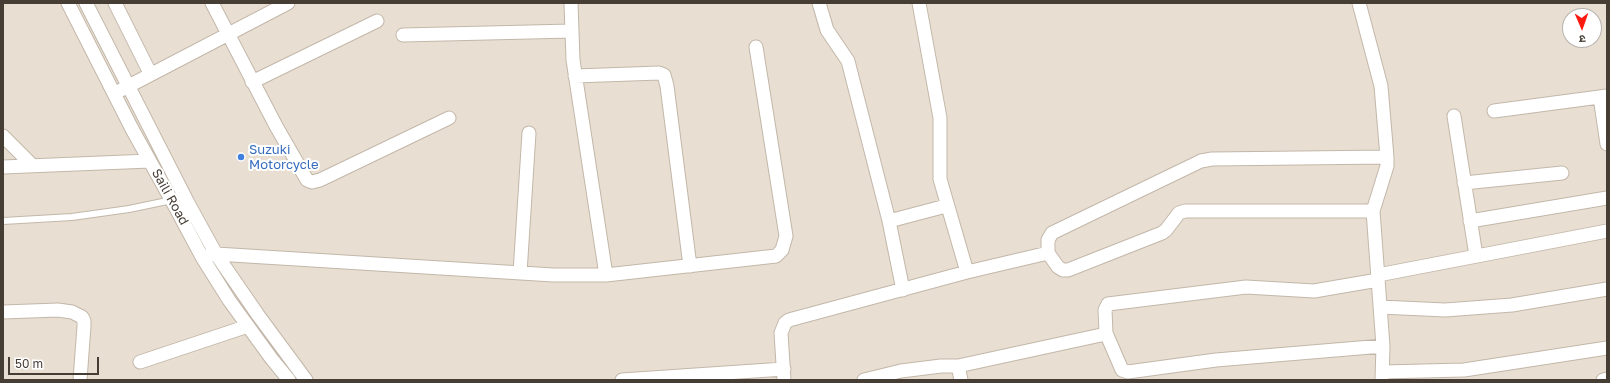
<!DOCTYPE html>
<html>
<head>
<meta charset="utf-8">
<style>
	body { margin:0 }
	#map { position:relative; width:1610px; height:383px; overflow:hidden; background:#f4ede4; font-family:"Golos Text","Noto Sans Devanagari",sans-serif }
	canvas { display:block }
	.frame { position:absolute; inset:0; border:4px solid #463d34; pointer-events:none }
	.north { position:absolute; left:1562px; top:8px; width:40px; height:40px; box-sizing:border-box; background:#fff; border:1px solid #b5b1ae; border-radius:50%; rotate:178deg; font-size:11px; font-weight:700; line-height:16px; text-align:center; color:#463d34 }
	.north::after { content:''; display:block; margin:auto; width:14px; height:18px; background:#ff1a10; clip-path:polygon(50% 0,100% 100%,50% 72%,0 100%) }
	.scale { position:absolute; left:8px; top:357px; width:91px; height:18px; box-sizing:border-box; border:2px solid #463d34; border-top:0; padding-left:5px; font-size:12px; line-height:14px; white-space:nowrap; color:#463d34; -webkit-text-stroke:3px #fff; paint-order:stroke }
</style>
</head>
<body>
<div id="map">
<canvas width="1610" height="383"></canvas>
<div class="frame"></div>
<div class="north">उ</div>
<div class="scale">50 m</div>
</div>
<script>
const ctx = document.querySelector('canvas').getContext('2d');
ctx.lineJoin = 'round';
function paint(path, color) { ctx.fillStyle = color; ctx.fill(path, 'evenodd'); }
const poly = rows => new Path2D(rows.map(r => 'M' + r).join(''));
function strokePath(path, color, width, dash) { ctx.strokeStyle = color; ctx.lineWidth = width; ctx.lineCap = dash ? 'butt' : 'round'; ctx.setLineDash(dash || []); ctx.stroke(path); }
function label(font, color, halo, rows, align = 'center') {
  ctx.font = font + ' "Golos Text",sans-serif'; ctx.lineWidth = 4; ctx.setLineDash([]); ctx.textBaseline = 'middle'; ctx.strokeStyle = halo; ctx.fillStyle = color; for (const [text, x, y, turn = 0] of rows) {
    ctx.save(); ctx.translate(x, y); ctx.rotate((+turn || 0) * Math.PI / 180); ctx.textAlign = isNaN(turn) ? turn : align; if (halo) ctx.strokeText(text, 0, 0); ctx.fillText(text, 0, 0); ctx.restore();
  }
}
paint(poly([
	[3,3,1607,3,1607,380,3,380],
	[1570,16,1594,16,1594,40,1570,40]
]), '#e8dfd2');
const service = poly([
	[3,221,72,217,129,209,172,200]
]);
const minor = poly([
	[68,3,132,129,177,210,202,257,229,300,271,358,289,380],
	[86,3,188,203,216,254,258,315,306,380],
	[115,3,150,73],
	[212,3,276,126,307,180,312,182,320,180,449,118],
	[571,3,573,60,606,275],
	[819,3,827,30,848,61,889,221,903,290],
	[919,3,940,118,940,179,967,272],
	[1359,3,1381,86,1387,157,1387,166,1373,211,1383,346,1382,380],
	[403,35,572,31],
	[575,76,659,73,664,75,667,86,690,266],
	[252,82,377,21],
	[121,90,288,3],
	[1600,97,1607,144],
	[1494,111,1607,96],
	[1454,116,1476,256],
	[3,136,32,165],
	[3,167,150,161],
	[1464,183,1562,173],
	[889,221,946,206],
	[1470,221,1607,198],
	[1048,253,1058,267,1063,270,1068,270,1162,233,1166,230,1179,213,1185,211,1373,211],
	[202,257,216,254,553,275,606,275,776,256,782,250,786,236,756,47],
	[520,273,529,133],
	[1378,275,1607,231],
	[1380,307,1445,310,1512,305,1607,289],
	[3,312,58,310,72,312,82,317,84,321,84,326,80,380],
	[1106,333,1105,310,1108,304,1246,287,1314,291,1378,280],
	[140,362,248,326],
	[958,366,961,380],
	[1383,372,1464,370,1607,348],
	[622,380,784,369],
	[784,380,781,333,785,323,789,320,967,272,1048,253,1048,240,1052,233,1201,161,1212,159,1387,157],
	[864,380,901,371,941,366,958,366,1101,335,1106,333,1122,370,1128,372,1216,360,1383,346],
	[1603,380,1607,379]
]);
strokePath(service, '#c3b7a9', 8);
strokePath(minor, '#c3b7a9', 15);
strokePath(service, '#fff', 6);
strokePath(minor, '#fff', 13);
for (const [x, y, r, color] of [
	[241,157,4,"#3f7fe0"]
]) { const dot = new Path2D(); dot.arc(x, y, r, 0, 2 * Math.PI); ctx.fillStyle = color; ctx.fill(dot); strokePath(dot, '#fff', 1.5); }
label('13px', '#366cbe', '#fff', [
	["Suzuki",249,150],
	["Motorcycle",249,165]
], 'left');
label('13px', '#463d34', '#fff', [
	["Saili Road",170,197,61]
]);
</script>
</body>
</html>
